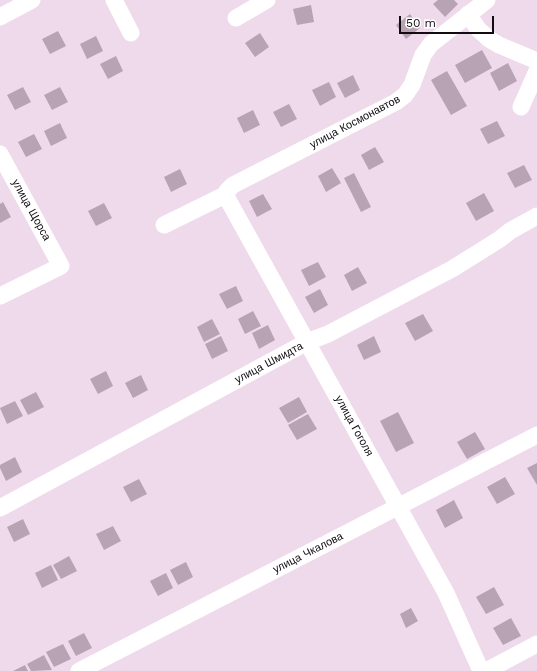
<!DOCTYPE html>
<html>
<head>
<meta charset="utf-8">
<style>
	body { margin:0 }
	#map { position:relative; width:537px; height:671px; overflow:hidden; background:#efdaeb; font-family:"Work Sans",sans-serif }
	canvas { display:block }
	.scale { position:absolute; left:399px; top:16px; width:95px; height:18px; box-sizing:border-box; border:2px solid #120c11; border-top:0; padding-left:5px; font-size:12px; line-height:14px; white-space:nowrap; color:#120c11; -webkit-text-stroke:3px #fff; paint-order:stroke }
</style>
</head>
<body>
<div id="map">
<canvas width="537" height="671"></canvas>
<div class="scale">50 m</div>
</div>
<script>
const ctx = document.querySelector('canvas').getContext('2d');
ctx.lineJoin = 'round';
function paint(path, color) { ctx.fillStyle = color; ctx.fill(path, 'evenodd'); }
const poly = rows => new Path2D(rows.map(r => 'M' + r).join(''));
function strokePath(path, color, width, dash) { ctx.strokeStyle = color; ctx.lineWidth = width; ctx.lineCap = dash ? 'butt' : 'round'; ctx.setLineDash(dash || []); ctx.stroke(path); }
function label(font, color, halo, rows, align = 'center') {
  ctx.font = font + ' "Work Sans",sans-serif'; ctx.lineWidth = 3.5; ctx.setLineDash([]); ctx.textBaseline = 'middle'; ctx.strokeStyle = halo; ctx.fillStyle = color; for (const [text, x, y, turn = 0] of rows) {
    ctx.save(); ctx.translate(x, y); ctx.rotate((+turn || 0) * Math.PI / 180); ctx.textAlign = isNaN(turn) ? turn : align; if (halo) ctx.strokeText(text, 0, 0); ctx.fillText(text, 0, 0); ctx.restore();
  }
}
paint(poly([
	[438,0,454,0,458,4,445,17,433,4],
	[311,5,314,22,297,25,293,9],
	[410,14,420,28,406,39,396,25],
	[58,31,66,46,50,54,42,39],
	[260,33,269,47,255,57,245,43],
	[96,36,103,51,87,59,80,44],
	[482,50,492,68,465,83,455,65],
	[116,56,123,71,108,79,100,64],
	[508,63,517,81,499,91,490,73],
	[447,71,467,106,451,115,431,80],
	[353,75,360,90,345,98,337,83],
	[329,82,336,97,320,106,312,90],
	[23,87,31,102,15,110,7,95],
	[60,87,68,102,52,110,44,95],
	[289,104,297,119,281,127,273,112],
	[253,110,260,125,244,133,237,118],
	[497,121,505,136,488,144,480,129],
	[60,123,67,138,51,146,44,131],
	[34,134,42,149,26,157,18,142],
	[375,147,384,162,369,170,361,155],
	[524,165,532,180,515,188,507,173],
	[332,168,341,183,326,192,318,176],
	[180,169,187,184,171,192,164,177],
	[354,173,371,207,361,212,344,178],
	[484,193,494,211,476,221,466,203],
	[263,194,272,209,257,217,249,201],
	[3,202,11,217,0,223,0,204],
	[104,203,112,218,96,226,88,211],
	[318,262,326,277,309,286,301,270],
	[358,267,367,283,352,291,344,275],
	[236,286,243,301,227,309,219,294],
	[320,289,328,305,314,313,305,297],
	[253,311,261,326,245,334,238,319],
	[423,314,433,331,415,341,405,323],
	[212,319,220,334,204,342,197,327],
	[268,325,275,340,259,349,252,333],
	[221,336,228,351,212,359,205,344],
	[374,336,381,352,364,360,357,345],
	[106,371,113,386,98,394,90,379],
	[141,375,148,390,133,398,125,383],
	[36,392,44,407,28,415,20,400],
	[299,397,307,412,288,423,279,408],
	[15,401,23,416,7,424,0,408],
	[398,412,414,443,396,452,380,421],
	[308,414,317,429,297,440,288,425],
	[475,432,485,449,467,459,457,442],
	[15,457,22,472,6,481,0,468,0,465],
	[537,463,537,485,527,468],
	[505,477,515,494,497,504,487,487],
	[139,479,147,494,131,502,123,487],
	[454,500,463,518,445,528,436,510],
	[23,519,30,534,14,542,7,527],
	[113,526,121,541,104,550,96,534],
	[69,556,77,571,61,579,53,565],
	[186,562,193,577,178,585,170,570],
	[51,565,58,580,42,588,35,573],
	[166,573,173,588,158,596,150,581],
	[494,587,504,605,486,614,476,597],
	[411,608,418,621,406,628,400,614],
	[511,618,521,636,503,645,493,628],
	[84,633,92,648,76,656,68,641],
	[63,644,71,659,54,667,46,652],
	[44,655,52,670,31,671,27,664],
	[25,665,28,671,13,671]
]), '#b7a3b3');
strokePath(poly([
	[114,0,131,33],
	[468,14,478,29,489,39,499,45,537,61],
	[0,17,32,0],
	[236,18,267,0],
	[521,107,537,71],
	[0,154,61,266,0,296],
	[164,225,227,194],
	[0,508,307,342,328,334,452,269,500,239,510,231,537,216],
	[79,671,537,435],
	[481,671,446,593,227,198,227,191,233,185,396,102,405,95,412,85,423,55,431,44,487,0],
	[486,671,537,644]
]), '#fff', 17);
label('11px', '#120c11', '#fff', [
	["улица Космонавтов",355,122,-28],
	["улица Щорса",31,210,61],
	["улица Шмидта",269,363,-28],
	["улица Гоголя",354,426,61],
	["улица Чкалова",308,553,-27]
]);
</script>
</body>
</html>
